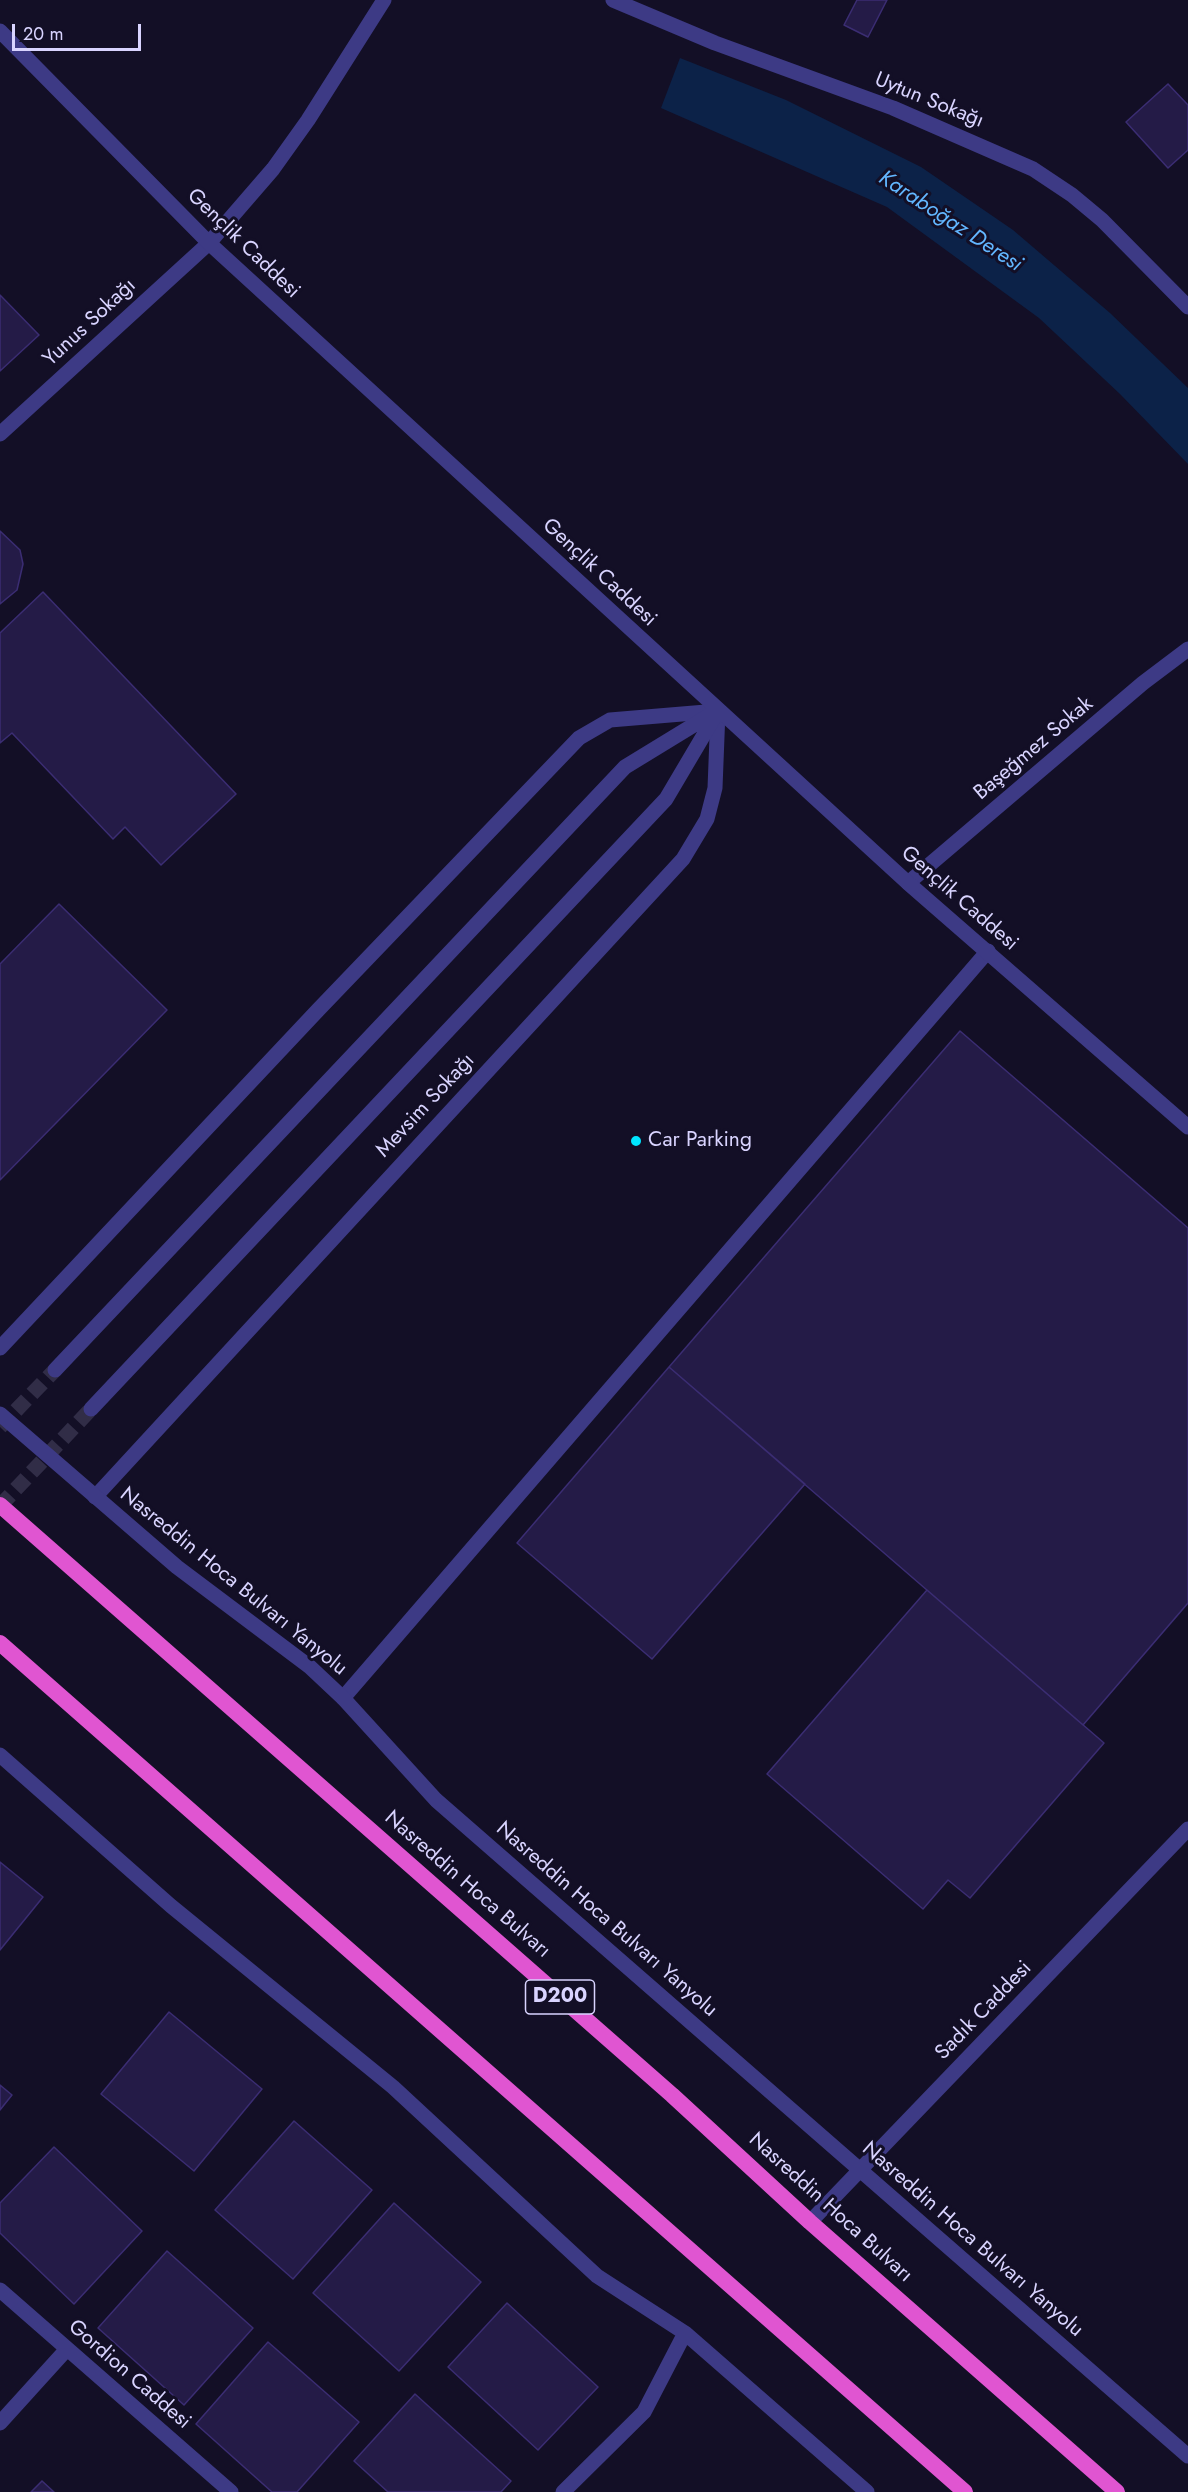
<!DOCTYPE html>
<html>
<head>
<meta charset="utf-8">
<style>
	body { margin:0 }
	#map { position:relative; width:1188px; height:2492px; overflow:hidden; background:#130f26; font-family:Jost,sans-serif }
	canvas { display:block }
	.scale { position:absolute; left:12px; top:24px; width:129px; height:27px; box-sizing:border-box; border:3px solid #d9d4ff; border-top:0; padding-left:8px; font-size:18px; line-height:21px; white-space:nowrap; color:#d9d4ff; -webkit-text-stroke:4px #130f26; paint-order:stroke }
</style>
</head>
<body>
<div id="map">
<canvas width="1188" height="2492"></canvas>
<div class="scale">20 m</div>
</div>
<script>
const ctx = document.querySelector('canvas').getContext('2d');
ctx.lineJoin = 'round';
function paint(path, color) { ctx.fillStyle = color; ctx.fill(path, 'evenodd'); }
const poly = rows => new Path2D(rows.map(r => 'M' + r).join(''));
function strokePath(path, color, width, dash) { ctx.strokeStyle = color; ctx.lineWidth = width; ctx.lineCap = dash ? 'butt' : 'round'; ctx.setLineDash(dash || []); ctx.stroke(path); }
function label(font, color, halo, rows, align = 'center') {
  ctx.font = font + ' Jost,sans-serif'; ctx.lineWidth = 6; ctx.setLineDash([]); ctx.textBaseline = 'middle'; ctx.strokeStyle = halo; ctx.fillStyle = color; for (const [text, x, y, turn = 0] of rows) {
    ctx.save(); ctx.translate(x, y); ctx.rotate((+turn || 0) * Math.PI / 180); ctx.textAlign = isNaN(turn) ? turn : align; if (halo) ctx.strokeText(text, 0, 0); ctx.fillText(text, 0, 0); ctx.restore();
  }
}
paint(poly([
	[680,58,786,100,921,167,1013,230,1110,313,1188,388,1188,464,1120,394,1039,318,887,207,661,108]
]), '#0c2248');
const building = poly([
	[857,0,887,0,868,37,844,25,857,0],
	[1168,84,1188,105,1188,150,1168,168,1126,122,1168,84],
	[0,295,39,335,0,371,0,295],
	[0,531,20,550,23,564,17,590,0,604,0,531],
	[43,592,236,794,161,865,125,827,113,839,12,733,0,743,0,633,43,592],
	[59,904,167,1010,0,1180,0,964,59,904],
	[960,1031,1188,1228,1188,1603,1083,1725,669,1367,960,1031],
	[669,1367,805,1484,652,1659,517,1543,669,1367],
	[927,1590,1104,1743,970,1898,948,1880,923,1909,767,1774,927,1590],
	[0,1862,43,1897,0,1950,0,1862],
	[169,2012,262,2089,194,2171,101,2094,169,2012],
	[0,2085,12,2095,0,2110,0,2085],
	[294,2121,372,2190,293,2279,215,2210,294,2121],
	[54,2147,142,2231,74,2304,0,2233,0,2203,54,2147],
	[394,2203,481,2282,399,2371,313,2293,394,2203],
	[167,2251,253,2328,184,2405,98,2328,167,2251],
	[507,2303,598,2387,538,2450,448,2367,507,2303],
	[268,2342,359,2422,297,2492,272,2492,196,2424,268,2342],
	[415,2394,511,2481,501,2492,388,2492,354,2461,415,2394],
	[42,2481,54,2492,31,2492,42,2481]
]);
paint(building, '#241b47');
strokePath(building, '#3b2d73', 1.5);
strokePath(poly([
	[0,1427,55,1370],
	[0,1506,91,1409]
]), '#312d47', 15, [15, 8]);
strokePath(poly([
	[343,1698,988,951]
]), '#3d3a85', 15);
strokePath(poly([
	[613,0,715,43,893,108,1033,169,1072,195,1102,220,1188,307],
	[0,434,209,243],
	[908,883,1143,683,1188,649],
	[0,1348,318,1010,579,738,610,720,718,711,715,788,707,819,683,859,95,1497],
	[0,1755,171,1906,393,2087,597,2276,685,2333,867,2492],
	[0,2290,231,2492],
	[0,2423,67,2349],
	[563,2492,644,2412,685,2333]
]), '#3d3a85', 15);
strokePath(poly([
	[0,31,209,243,908,883,1188,1127],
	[209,243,273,169,308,120,384,0],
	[55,1370,625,767,715,712],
	[91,1409,666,799,718,711],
	[0,1414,177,1567,310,1667,343,1698,436,1800,1188,2456],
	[810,2222,1188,1829]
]), '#3d3a85', 15);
strokePath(poly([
	[0,1505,672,2095,810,2222,1117,2492],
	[0,1643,965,2492]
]), '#e055d1', 16);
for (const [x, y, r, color] of [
	[636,1141,6,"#00e5ff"]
]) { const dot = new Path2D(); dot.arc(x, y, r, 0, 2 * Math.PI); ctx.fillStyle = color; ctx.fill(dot); strokePath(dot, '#130f26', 2); }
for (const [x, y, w] of [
	[560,1997,69]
]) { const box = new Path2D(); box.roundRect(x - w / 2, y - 17, w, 34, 4.5); ctx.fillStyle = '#130f26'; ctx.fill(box); strokePath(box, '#d9d4ff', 1.5); }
label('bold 20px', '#d9d4ff', null, [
	["D200",560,1997]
]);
label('21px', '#d9d4ff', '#130f26', [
	["Uytun Sokağı",929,101,22],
	["Gençlik Caddesi",243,244,44],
	["Yunus Sokağı",90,323,-43],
	["Gençlik Caddesi",599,573,43],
	["Başeğmez Sokak",1034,749,-40],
	["Gençlik Caddesi",959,899,41],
	["Mevsim Sokağı",426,1106,-47],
	["Nasreddin Hoca Bulvarı Yanyolu",233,1582,39],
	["Nasreddin Hoca Bulvarı",467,1885,41],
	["Nasreddin Hoca Bulvarı Yanyolu",606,1920,41],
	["Sadık Caddesi",984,2011,-46],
	["Nasreddin Hoca Bulvarı",830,2208,42],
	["Nasreddin Hoca Bulvarı Yanyolu",972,2240,41],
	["Gordion Caddesi",129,2375,41]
]);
label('21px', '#d9d4ff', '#130f26', [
	["Car Parking",648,1141]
], 'left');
label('italic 22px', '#62b6ff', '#130f26', [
	["Karaboğaz Deresi",950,222,33]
]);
</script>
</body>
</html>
